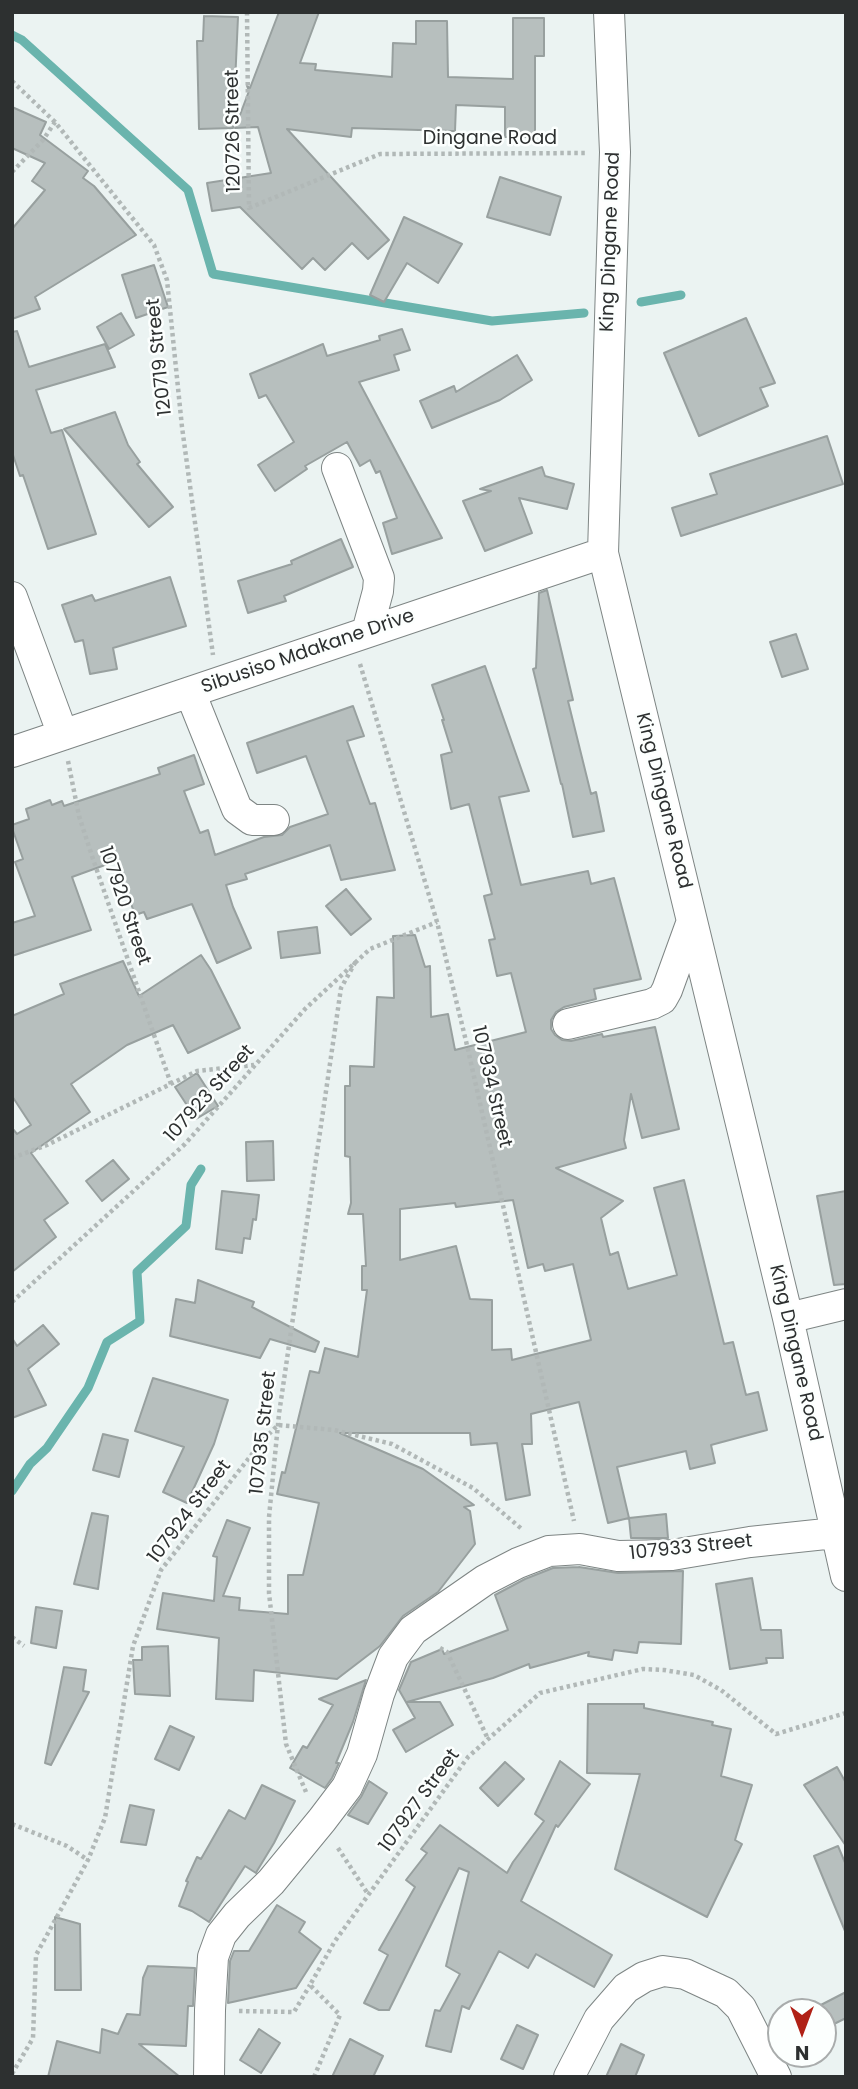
<!DOCTYPE html>
<html>
<head>
<meta charset="utf-8">
<style>
	body { margin:0 }
	#map { position:relative; width:858px; height:2089px; overflow:hidden; background:#ebf3f2; font-family:Poppins,sans-serif }
	canvas { display:block }
	.frame { position:absolute; inset:0; border:14px solid #2d3030; pointer-events:none }
	.north { position:absolute; left:767px; top:1998px; width:70px; height:70px; box-sizing:border-box; background:#fcfffe; border:2px solid #a9acac; border-radius:50%; rotate:180deg; font-size:19px; font-weight:700; line-height:28px; text-align:center; color:#2d3030 }
	.north::after { content:''; display:block; margin:auto; width:24px; height:32px; background:#b02116; clip-path:polygon(50% 0,100% 100%,50% 72%,0 100%) }
</style>
</head>
<body>
<div id="map">
<canvas width="858" height="2089"></canvas>
<div class="frame"></div>
<div class="north">N</div>
</div>
<script>
const ctx = document.querySelector('canvas').getContext('2d');
ctx.lineJoin = 'round';
const poly = rows => new Path2D(rows.map(r => 'M' + r).join(''));
function strokePath(path, color, width, dash) { ctx.strokeStyle = color; ctx.lineWidth = width; ctx.lineCap = dash ? 'butt' : 'round'; ctx.setLineDash(dash || []); ctx.stroke(path); }
function paint(path, color) { ctx.fillStyle = color; ctx.fill(path, 'evenodd'); }
function label(font, color, halo, rows, align = 'center') {
  ctx.font = font + ' Poppins,sans-serif'; ctx.lineWidth = 5; ctx.setLineDash([]); ctx.textBaseline = 'middle'; ctx.strokeStyle = halo; ctx.fillStyle = color; for (const [text, x, y, turn = 0] of rows) {
    ctx.save(); ctx.translate(x, y); ctx.rotate((+turn || 0) * Math.PI / 180); ctx.textAlign = isNaN(turn) ? turn : align; if (halo) ctx.strokeText(text, 0, 0); ctx.fillText(text, 0, 0); ctx.restore();
  }
}
strokePath(poly([
	[12,35,22,40,188,190,213,274,492,321,584,313],
	[641,302,681,295],
	[12,1491,30,1464,47,1448,88,1388,107,1342,140,1321,137,1272,186,1226,191,1185,201,1169]
]), '#6ab4ad', 9);
const building = poly([
	[279,12,319,12,300,63,316,64,315,70,392,77,393,43,416,44,416,21,447,21,448,77,513,79,513,18,544,18,544,56,535,56,535,137,505,137,505,107,456,105,455,131,452,131,352,128,351,137,287,129,389,240,368,259,352,243,325,270,313,258,302,269,240,207,212,211,207,183,271,173,258,127,235,128,249,91,247,86,250,88,279,12],
	[204,16,238,17,233,128,199,129,197,41,203,41,204,16],
	[12,107,46,122,40,135,88,171,83,178,94,186,136,235,35,297,40,309,12,319,12,229,45,190,32,181,45,163,12,148,12,107],
	[500,177,561,197,550,235,487,217,500,177],
	[404,217,462,244,438,283,407,263,384,302,370,295,404,217],
	[154,265,168,307,136,318,122,275,154,265],
	[121,313,134,335,109,349,97,327,121,313],
	[746,318,775,383,760,388,768,406,699,436,664,353,746,318],
	[402,329,410,350,394,355,399,370,359,382,442,538,392,554,383,523,397,518,380,471,376,473,370,460,360,466,347,442,305,466,307,469,275,491,258,465,294,442,266,395,259,398,250,374,323,344,327,356,380,340,379,336,402,329],
	[17,331,29,367,105,344,115,367,36,390,51,433,62,430,96,534,48,549,23,475,20,476,12,452,12,332,17,331],
	[517,355,532,380,500,400,432,428,420,401,454,386,456,392,517,355],
	[115,412,128,445,140,462,137,464,173,507,149,527,64,429,115,412],
	[827,436,843,484,681,536,672,508,717,494,710,474,827,436],
	[542,467,545,476,574,484,567,509,519,498,532,533,485,551,463,501,491,491,480,489,542,467],
	[341,539,353,567,284,596,286,601,248,613,238,581,292,564,291,561,341,539],
	[170,577,186,626,113,648,117,669,90,674,83,640,75,642,62,605,92,595,95,601,170,577],
	[547,590,573,700,568,701,591,794,596,792,604,831,573,837,562,784,561,784,533,669,536,668,539,593,547,590],
	[796,634,808,669,782,677,770,642,796,634],
	[485,666,529,791,499,797,521,885,588,871,591,884,614,878,641,979,594,989,596,999,564,1007,556,1012,551,1020,551,1029,555,1035,562,1040,571,1041,602,1034,603,1037,655,1027,679,1129,642,1138,631,1094,624,1140,626,1148,556,1168,623,1201,601,1218,610,1255,618,1252,628,1289,677,1275,654,1188,684,1180,724,1344,733,1342,746,1395,758,1392,767,1430,711,1445,715,1463,690,1469,686,1451,617,1467,629,1518,608,1523,579,1402,531,1414,532,1444,522,1444,530,1495,506,1500,497,1443,471,1445,470,1433,340,1433,423,1469,474,1505,464,1507,470,1511,475,1544,438,1592,403,1616,380,1646,337,1679,254,1670,253,1701,216,1699,219,1638,157,1629,163,1593,214,1601,217,1557,213,1556,227,1520,250,1528,223,1596,240,1598,239,1610,288,1614,288,1575,303,1575,319,1503,277,1494,282,1472,285,1473,310,1371,319,1373,325,1348,358,1357,367,1290,362,1290,362,1266,366,1266,363,1214,348,1214,351,1203,350,1157,345,1156,345,1086,350,1086,350,1066,374,1067,377,997,394,998,393,936,415,935,425,967,430,966,431,1017,448,1014,455,1050,526,1032,511,973,497,976,489,940,495,939,484,896,492,894,469,804,451,809,441,755,452,752,442,720,444,720,432,685,485,666],
	[513,1200,528,1268,543,1264,545,1271,573,1264,591,1340,512,1360,511,1349,492,1350,492,1300,470,1299,456,1246,400,1260,400,1209,455,1203,456,1207,513,1200],
	[353,706,364,736,347,741,370,804,375,803,395,870,341,880,330,845,245,874,247,879,226,885,233,907,251,948,217,963,192,904,147,919,144,912,135,915,116,861,72,877,91,930,12,956,12,923,35,916,15,862,23,859,12,828,12,825,29,819,26,809,50,800,52,805,62,801,64,806,160,774,158,768,194,755,204,784,184,791,200,833,208,830,215,855,264,837,282,835,290,827,328,814,306,756,257,773,247,743,353,706],
	[346,889,371,919,351,935,326,906,346,889],
	[317,927,320,953,281,958,278,932,317,927],
	[201,955,211,970,240,1028,188,1053,173,1025,127,1045,71,1084,90,1112,31,1153,68,1203,44,1220,56,1237,12,1272,12,1128,17,1134,31,1125,12,1096,12,1016,64,994,60,984,123,961,139,996,201,955],
	[197,1073,218,1106,196,1119,175,1087,197,1073],
	[273,1141,274,1180,247,1181,246,1142,273,1141],
	[113,1160,129,1179,102,1201,86,1181,113,1160],
	[222,1191,259,1195,256,1220,253,1219,250,1239,244,1238,242,1253,216,1249,222,1191],
	[846,1191,846,1284,834,1285,817,1196,846,1191],
	[198,1280,254,1302,252,1307,319,1342,315,1352,270,1339,260,1358,170,1336,176,1299,195,1303,198,1280],
	[43,1325,59,1344,28,1369,46,1405,12,1418,12,1338,17,1346,43,1325],
	[153,1378,228,1400,214,1444,187,1503,163,1492,184,1447,135,1431,153,1378],
	[103,1434,128,1440,119,1477,93,1470,103,1434],
	[92,1513,108,1516,98,1589,74,1584,92,1513],
	[666,1514,668,1538,631,1538,629,1518,666,1514],
	[579,1567,618,1573,683,1571,681,1644,639,1642,637,1653,614,1650,612,1660,588,1656,589,1652,530,1668,529,1664,493,1678,407,1702,440,1702,453,1725,406,1752,393,1730,415,1718,399,1690,411,1662,442,1649,444,1654,508,1630,495,1595,525,1579,553,1568,579,1567],
	[752,1578,761,1630,781,1630,783,1658,766,1658,767,1663,730,1669,716,1584,752,1578],
	[36,1607,62,1611,56,1648,31,1643,36,1607],
	[168,1646,170,1696,135,1694,133,1660,142,1660,142,1647,168,1646],
	[64,1667,86,1670,83,1691,89,1692,51,1765,45,1763,64,1667],
	[366,1680,353,1722,336,1763,339,1763,332,1778,325,1788,290,1768,303,1746,307,1748,333,1705,319,1699,366,1680],
	[588,1704,644,1704,644,1708,713,1722,712,1725,731,1729,721,1776,752,1785,735,1840,742,1844,707,1917,615,1869,640,1774,587,1773,588,1704],
	[170,1726,194,1737,179,1770,155,1759,170,1726],
	[560,1761,590,1784,558,1827,556,1825,521,1901,612,1955,594,1987,536,1954,528,1968,499,1951,469,2009,462,2006,451,2052,426,2046,435,2010,440,2011,460,1974,446,1966,469,1872,459,1868,389,2010,379,2010,364,2003,388,1955,379,1950,415,1887,406,1880,427,1853,421,1849,440,1825,507,1873,513,1862,544,1821,535,1814,560,1761],
	[505,1762,524,1779,498,1806,480,1788,505,1762],
	[837,1767,846,1783,846,1846,804,1785,837,1767],
	[369,1781,387,1793,368,1824,348,1815,361,1797,369,1781],
	[262,1785,295,1801,274,1843,257,1871,256,1873,245,1866,209,1922,192,1911,179,1906,188,1882,186,1881,197,1857,201,1859,229,1810,245,1819,262,1785],
	[130,1805,154,1810,146,1845,121,1842,130,1805],
	[838,1846,846,1865,845,1931,814,1856,838,1846],
	[277,1905,305,1922,299,1932,321,1949,296,1988,228,2003,230,1961,234,1951,249,1951,277,1905],
	[55,1917,80,1924,81,1990,55,1990,55,1917],
	[148,1966,195,1968,193,2006,188,2006,186,2046,139,2044,180,2077,48,2077,57,2041,100,2053,102,2029,118,2034,127,2014,140,2015,143,1978,148,1966],
	[846,1992,846,2018,826,2028,823,2023,823,2012,817,2012,815,2008,846,1992],
	[517,2025,538,2035,523,2069,501,2059,517,2025],
	[259,2029,280,2043,261,2073,240,2060,259,2029],
	[350,2039,383,2056,373,2077,332,2077,350,2039],
	[621,2044,644,2055,635,2077,606,2077,621,2044]
]);
paint(building, '#b7bfbe');
strokePath(building, '#98a09f', 2);
const minor = poly([
	[609,12,615,152,603,553,788,1318,846,1576],
	[337,468,379,578,378,591,367,632],
	[12,597,63,735],
	[190,692,237,809,252,820,274,820],
	[12,752,603,553],
	[568,1024,652,1004,662,999,667,990,692,921],
	[788,1318,846,1304],
	[209,2077,210,2010,213,1957,221,1935,237,1915,271,1882,322,1820,347,1787,362,1754,379,1694,393,1657,413,1630,485,1580,518,1563,549,1551,580,1549,618,1556,672,1555,750,1542,835,1533],
	[569,2077,599,2019,626,1988,644,1977,663,1971,685,1974,726,1993,741,2008,776,2077]
]);
strokePath(minor, '#7e8584', 32);
strokePath(poly([
	[247,12,249,208,380,154,586,153],
	[12,81,55,122,154,245,167,280,182,427,213,655],
	[12,172,43,140,55,122],
	[360,664,437,922,466,1041,574,1521],
	[68,761,79,816,93,859,171,1084],
	[12,1158,47,1145,197,1071,254,1065],
	[12,1302,185,1144,305,1009,370,949,437,922],
	[12,1637,24,1646],
	[440,1648,447,1652,488,1739],
	[306,1792,286,1744,269,1593,269,1517,279,1414,341,988,356,961],
	[12,1824,67,1846,88,1860],
	[338,1848,368,1894],
	[239,2011,294,2012,310,1985],
	[12,2074,33,2038,36,1955,88,1860,105,1818,133,1646,161,1570,264,1439,278,1425,334,1430,392,1444,473,1488,523,1530],
	[314,2077,340,2015,310,1985,335,1941,468,1757,540,1693,643,1669,664,1670,694,1675,721,1690,776,1734,846,1713]
]), '#b1b8b7', 4.5, [3.5, 3.5]);
strokePath(minor, '#fff', 30);
label('19px', '#2d3030', '#fcfffe', [
	["120726 Street",234,131,-91],
	["Dingane Road",490,139],
	["King Dingane Road",611,242,-88],
	["120719 Street",160,357,-96],
	["Sibusiso Mdakane Drive",308,652,-19],
	["King Dingane Road",663,801,76],
	["107920 Street",124,906,71],
	["107934 Street",491,1087,77],
	["107923 Street",210,1094,-48],
	["King Dingane Road",795,1353,77],
	["107935 Street",264,1433,-84],
	["107924 Street",190,1512,-53],
	["107933 Street",691,1548,-6],
	["107927 Street",420,1801,-54]
]);
</script>
</body>
</html>
